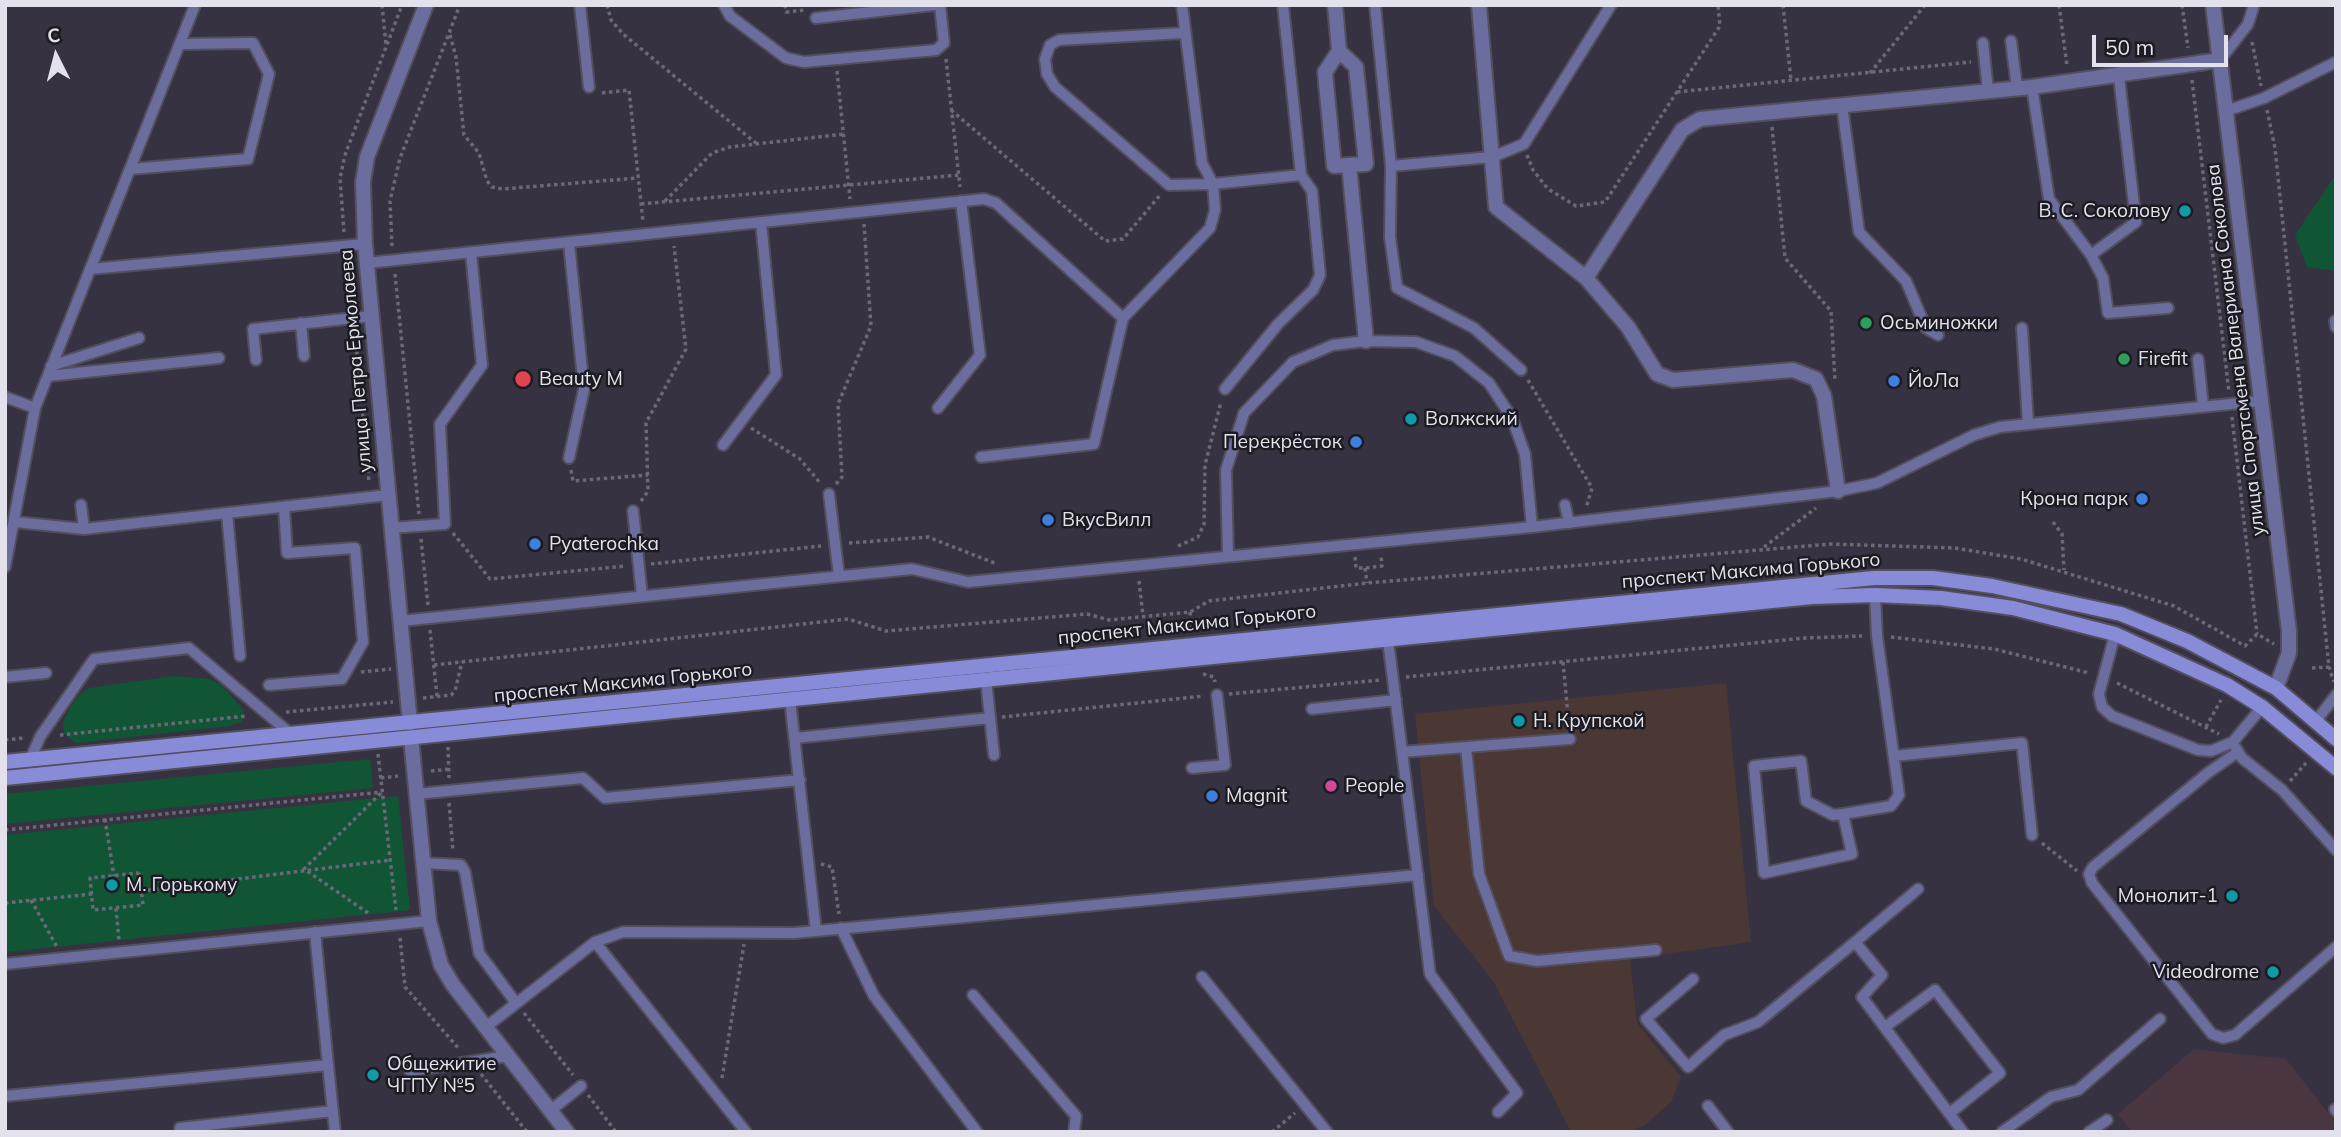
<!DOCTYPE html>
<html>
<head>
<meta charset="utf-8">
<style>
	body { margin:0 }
	#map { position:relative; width:2341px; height:1137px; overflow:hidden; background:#363241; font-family:Mulish,sans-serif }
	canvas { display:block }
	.frame { position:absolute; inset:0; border:7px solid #e3e1eb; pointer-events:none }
	.north { position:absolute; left:21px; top:21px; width:70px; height:70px; -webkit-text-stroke:5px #1d1b22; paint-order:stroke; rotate:354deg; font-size:19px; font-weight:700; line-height:28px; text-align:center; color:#e3e1eb }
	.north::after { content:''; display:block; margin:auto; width:24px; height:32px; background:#e3e1eb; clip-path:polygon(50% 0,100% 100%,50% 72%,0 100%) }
	.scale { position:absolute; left:2092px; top:35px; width:136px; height:32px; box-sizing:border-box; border:4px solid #e3e1eb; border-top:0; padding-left:9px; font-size:21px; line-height:24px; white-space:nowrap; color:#e3e1eb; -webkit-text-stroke:5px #1d1b22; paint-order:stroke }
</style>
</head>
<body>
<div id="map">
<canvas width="2341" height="1137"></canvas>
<div class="frame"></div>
<div class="north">С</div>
<div class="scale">50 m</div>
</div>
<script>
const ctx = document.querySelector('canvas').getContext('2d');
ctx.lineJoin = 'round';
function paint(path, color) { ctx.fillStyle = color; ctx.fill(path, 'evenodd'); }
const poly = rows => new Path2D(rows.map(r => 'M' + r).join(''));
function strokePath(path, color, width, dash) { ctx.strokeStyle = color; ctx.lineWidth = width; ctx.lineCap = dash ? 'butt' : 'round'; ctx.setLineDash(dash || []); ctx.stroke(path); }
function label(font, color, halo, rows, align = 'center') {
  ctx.font = font + ' Mulish,sans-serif'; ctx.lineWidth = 5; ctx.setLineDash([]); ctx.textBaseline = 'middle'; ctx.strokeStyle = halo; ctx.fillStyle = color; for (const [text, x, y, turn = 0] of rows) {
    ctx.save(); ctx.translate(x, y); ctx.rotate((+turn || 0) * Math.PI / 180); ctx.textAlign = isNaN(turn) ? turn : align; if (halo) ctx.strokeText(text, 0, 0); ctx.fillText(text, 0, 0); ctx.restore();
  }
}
paint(poly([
	[2194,1049,2286,1059,2336,1123,2336,1132,2132,1132,2118,1114]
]), '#493640');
paint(poly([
	[1726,683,1751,942,1630,959,1637,1023,1681,1077,1671,1102,1645,1125,1627,1132,1571,1132,1493,981,1434,906,1415,714]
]), '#4b3733');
paint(poly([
	[2336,174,2336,271,2307,267,2295,235],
	[174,676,210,679,221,685,242,708,244,716,241,722,229,726,76,743,64,734,63,723,68,711,78,696,89,688],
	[370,759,373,788,5,824,5,794],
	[398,796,410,910,5,952,5,835]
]), '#105635');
const service = poly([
	[580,5,589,87],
	[724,5,730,16,786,58,804,62,936,50,944,43,940,5],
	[1283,5,1301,175],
	[1375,5,1391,166],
	[816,18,934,5],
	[1184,33,1059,40,1050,45,1045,59,1047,74,1055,87,1169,185,1213,184,1301,175,1312,191,1320,275,1313,290,1278,324,1225,389],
	[2011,41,2017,88],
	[1983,43,1988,91],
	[2220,60,2248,24,2254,5],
	[2032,87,2049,199,2091,255,2103,278,2108,313,2168,308],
	[1842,105,1859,232,1906,281,1926,328,1938,335],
	[2226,111,2264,98,2336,62],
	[131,169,248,159,269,74,253,43,180,44],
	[569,243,584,389,569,458],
	[2091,255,2136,222,2119,77],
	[367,263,984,199,996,203,1123,318],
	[90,269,365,244],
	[2335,321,2336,327],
	[301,323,304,356],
	[2022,328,2028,423],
	[2198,359,2203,406],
	[256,360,253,329,372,316],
	[51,366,139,338],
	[1521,370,1474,328,1397,288,1390,237,1391,166,1492,157,1524,144,1611,5],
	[48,376,219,358],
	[5,397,35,408],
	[938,408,980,355,961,201],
	[723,445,776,375,761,222],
	[981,457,1094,444,1123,318,1210,228,1215,210,1213,184,1202,163,1182,5],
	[829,494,839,576],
	[81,505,84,529],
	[1565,505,1569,523],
	[633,511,642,596],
	[227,513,240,656],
	[15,522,84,529,388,495],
	[391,528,445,524,440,424,482,365,471,253],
	[1228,556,1226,470,1244,413,1293,362,1333,345,1366,341,1416,342,1455,356,1489,383,1512,418,1525,454,1532,527],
	[5,567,35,408,195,5],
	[400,621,912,569,968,582,1532,527,1838,491,1877,483,1974,435,2000,427,2261,401],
	[2115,634,2099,694,2102,707,2112,716,2198,750,2211,751,2233,742,2262,707],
	[1388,640,1430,974,1517,1093,1498,1112],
	[5,677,46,673],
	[986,680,994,755],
	[269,685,342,679,363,642,355,548,287,553,284,507],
	[790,700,816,931],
	[1312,709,1396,700],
	[2316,721,2336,695],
	[795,738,990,718],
	[1466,748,1479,874,1509,956,1537,961,1656,950],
	[2236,748,2242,758,2282,790,2336,850],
	[1402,752,1570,739],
	[2238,752,2209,772,2093,867,2089,874,2092,883,2212,1034,2223,1038,2235,1035,2336,947],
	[1894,756,2022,743,2032,835],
	[30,760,40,737,94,659,189,648,292,735],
	[1192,768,1225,765,1217,695],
	[416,794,583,778,605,798,800,780],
	[1843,814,1852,854,1764,873,1754,766,1801,761,1806,801,1833,815,1843,814,1891,806,1899,795,1877,636,1875,595],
	[423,863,461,865,465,872,479,953,516,1003],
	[841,928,874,996,977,1132],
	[595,942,746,1132],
	[1855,942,1918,889],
	[5,964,429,921],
	[1202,977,1327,1132],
	[1693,979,1646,1019,1688,1067,1724,1035,1758,1022,1855,942,1882,975,1862,997,1963,1132],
	[973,995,1076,1116,1074,1132],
	[486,1027,595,942,623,932,794,933,1418,875],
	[1885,1027,1935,990,2000,1073,1950,1113],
	[328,1065,335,1132],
	[410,1071,508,1056],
	[5,1096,328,1065,315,932],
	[1708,1106,1728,1132],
	[2335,1109,2336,1111],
	[550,1111,581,1086],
	[180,1132,180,1128,333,1111],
	[2002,1132,2051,1097,2078,1090,2160,1019],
	[2089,1132,2107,1120]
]);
const pedestrian = poly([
	[1335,5,1339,51,1325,72,1334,166,1366,164,1356,67,1339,51],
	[1349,165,1366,341]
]);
const minor = poly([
	[1479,5,1496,207,1586,278,1628,327,1657,374,1673,380,1793,370,1816,379,1824,396,1838,491],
	[2213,5,2289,631,2289,653,2276,688],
	[1586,278,1682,130,1700,119,2032,87,2220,60],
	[410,723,365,244,363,182,367,157,426,5]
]);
const tertiary = poly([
	[411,738,429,921,441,965,453,985,567,1132]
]);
const secondary = poly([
	[5,762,1874,578,1933,578,1992,586,2121,614,2187,641,2276,688,2336,739],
	[5,778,1812,597,1875,595,1941,598,2013,608,2115,634,2227,685,2262,707,2336,768]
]);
strokePath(service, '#524e5c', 14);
strokePath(pedestrian, '#524e5c', 18);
strokePath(minor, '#524e5c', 18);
strokePath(tertiary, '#524e5c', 18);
strokePath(secondary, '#524e5c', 18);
strokePath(poly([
	[382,5,386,45],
	[607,5,611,20,623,34,757,144],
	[785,5,786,12,805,10],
	[1783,5,1791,80],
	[2059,5,2067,66],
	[2182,5,2188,48],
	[450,35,456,57,464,135,479,153,487,181,492,187,502,189,638,178],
	[2252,42,2261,86],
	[946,59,960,187],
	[837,71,850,199],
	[1870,73,1925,5],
	[2192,80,2229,392],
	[1677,92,1971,62],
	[602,93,629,90,643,222],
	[951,110,1105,241,1123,239,1161,194],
	[2267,110,2275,148,2329,667,2334,682],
	[1772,127,1785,258,1831,311,1835,381],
	[1527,155,1533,170,1548,189,1576,206,1605,202,1720,26,1718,5],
	[665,201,712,153,730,147,844,134],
	[641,204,959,175],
	[344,232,340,178,345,155,402,5],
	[392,246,390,201,400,158,460,5],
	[347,260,352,305],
	[395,274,419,514],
	[356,344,369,482],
	[1528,380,1592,488,1586,508],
	[2232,417,2257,634],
	[751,428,800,459,821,484],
	[571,470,573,481,648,475],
	[836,484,842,477,838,404,871,326,864,224],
	[641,501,648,491,646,423,686,349,674,246],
	[2053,522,2062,534,2064,570],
	[453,533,490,579,626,566],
	[421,539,428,605],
	[849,543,928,537,997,564],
	[1178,546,1198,537,1204,524,1205,465,1221,402],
	[1764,547,1816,508],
	[1355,557,1356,568,1365,568,1382,566,1381,555],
	[651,564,821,546],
	[1365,568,1367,583],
	[1139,581,1143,616],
	[1190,612,1192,631],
	[430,630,437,696],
	[1891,637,1994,649,2089,673],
	[1563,662,1569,726],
	[434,665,848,619,886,631,1087,614,1109,620,1190,612,1209,601,1367,583,1831,544,1955,548,2021,559,2174,606,2245,646,2257,634,2274,644],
	[2312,668,2329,667],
	[361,672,391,669],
	[1203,674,1214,677,1215,682],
	[1406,677,1805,638,1862,636],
	[2117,683,2219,734],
	[1229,694,1381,680],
	[423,698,451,695,455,691,462,662],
	[286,712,393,702],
	[1002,717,1204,696],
	[2206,727,2221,700],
	[60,735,247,716],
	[5,740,24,738],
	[448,747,449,778],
	[378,754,396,910],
	[431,771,450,769],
	[381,778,398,776],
	[2290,781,2306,763],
	[449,803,453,851],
	[105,819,114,876],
	[5,830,382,792],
	[2042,843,2077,871],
	[821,864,832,867,839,914],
	[139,873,143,905,93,910,90,878,139,873],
	[141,891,391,860],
	[31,900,57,947],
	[5,903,92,894],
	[116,908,119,941],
	[368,913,304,869,382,792],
	[400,938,405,987,460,1050],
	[524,1013,573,1075],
	[481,1074,527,1132],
	[722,1078,744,944],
	[588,1095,616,1132],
	[1272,1132,1295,1113]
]), '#6c6876', 3.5, [3.5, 3.5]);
strokePath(service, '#6a6d9d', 10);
strokePath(pedestrian, '#6a6d9d', 14);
strokePath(minor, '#6a6d9d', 14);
strokePath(tertiary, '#6a6d9d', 14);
strokePath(secondary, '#878bd8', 14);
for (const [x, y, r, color] of [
	[2185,211,7,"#0f9aa8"],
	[1866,323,7,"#2e9e5b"],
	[2124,359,7,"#2e9e5b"],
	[523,379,9,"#e0444e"],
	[1894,381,7,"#3f7fe0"],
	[1411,419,7,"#0f9aa8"],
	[1356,442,7,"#3f7fe0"],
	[2142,499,7,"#3f7fe0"],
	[1048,520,7,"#3f7fe0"],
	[535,544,7,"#3f7fe0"],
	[1519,721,7,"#0f9aa8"],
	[1331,786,7,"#d1479c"],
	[1212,796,7,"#3f7fe0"],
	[112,885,7,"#0f9aa8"],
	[2232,896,7,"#0f9aa8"],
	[2273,972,7,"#0f9aa8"],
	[373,1075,7,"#0f9aa8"]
]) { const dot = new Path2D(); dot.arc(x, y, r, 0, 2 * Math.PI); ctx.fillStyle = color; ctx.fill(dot); strokePath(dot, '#1d1b22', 2.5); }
label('19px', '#e3e1eb', '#1d1b22', [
	["В. С. Соколову",2171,211,"right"],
	["Осьминожки",1880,323],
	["Firefit",2138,359],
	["Beauty M",539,379],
	["ЙоЛа",1908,381],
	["Волжский",1425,419],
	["Перекрёсток",1342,442,"right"],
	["Крона парк",2128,499,"right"],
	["ВкусВилл",1062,520],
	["Pyaterochka",549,544],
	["Н. Крупской",1533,721],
	["People",1345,786],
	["Magnit",1226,796],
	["М. Горькому",126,885],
	["Монолит-1",2218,896,"right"],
	["Videodrome",2259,972,"right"],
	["Общежитие",387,1064],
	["ЧГПУ №5",387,1086]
], 'left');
label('19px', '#e3e1eb', '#1d1b22', [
	["улица Спортсмена Валериана Соколова",2236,350,-97],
	["улица Петра Ермолаева",356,361,-95],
	["проспект Максима Горького",1751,571,-5],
	["проспект Максима Горького",1187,625,-6],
	["проспект Максима Горького",623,683,-6]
]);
</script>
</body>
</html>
